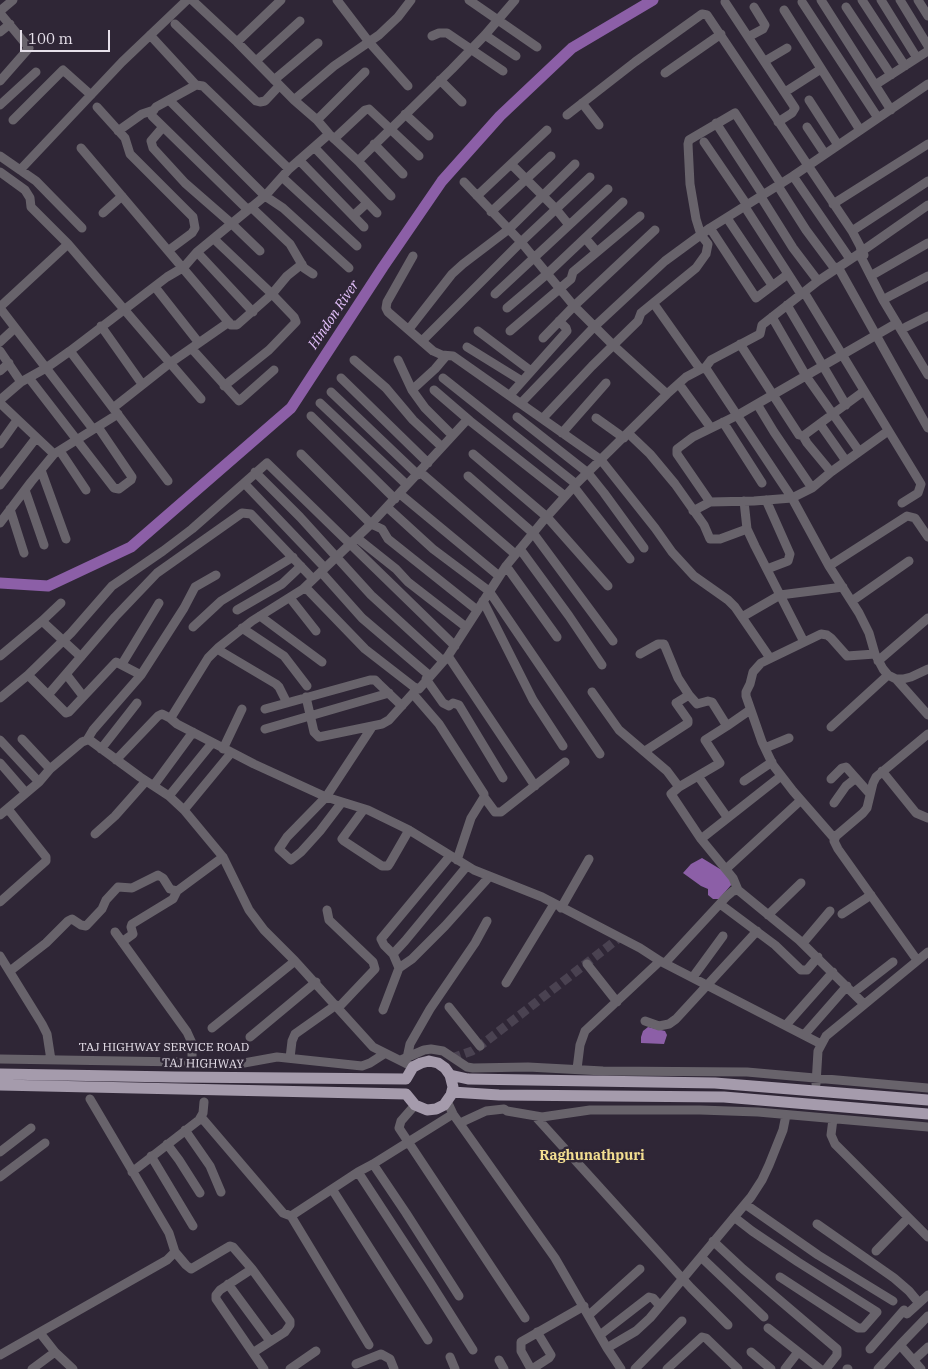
<!DOCTYPE html>
<html>
<head>
<meta charset="utf-8">
<style>
	body { margin:0 }
	#map { position:relative; width:928px; height:1369px; overflow:hidden; background:#2f2636; font-family:"IBM Plex Serif",serif }
	canvas { display:block }
	.scale { position:absolute; left:20px; top:30px; width:90px; height:22px; box-sizing:border-box; border:2px solid #e6e0ea; border-top:0; padding-left:6px; font-size:15px; line-height:18px; white-space:nowrap; color:#e6e0ea; -webkit-text-stroke:4px #2f2636; paint-order:stroke }
</style>
</head>
<body>
<div id="map">
<canvas width="928" height="1369"></canvas>
<div class="scale">100 m</div>
</div>
<script>
const ctx = document.querySelector('canvas').getContext('2d');
ctx.lineJoin = 'round';
function paint(path, color) { ctx.fillStyle = color; ctx.fill(path, 'evenodd'); }
const poly = rows => new Path2D(rows.map(r => 'M' + r).join(''));
function strokePath(path, color, width, dash) { ctx.strokeStyle = color; ctx.lineWidth = width; ctx.lineCap = dash ? 'butt' : 'round'; ctx.setLineDash(dash || []); ctx.stroke(path); }
function label(font, color, halo, rows, align = 'center') {
  ctx.font = font + ' "IBM Plex Serif",serif'; ctx.lineWidth = 5; ctx.setLineDash([]); ctx.textBaseline = 'middle'; ctx.strokeStyle = halo; ctx.fillStyle = color; for (const [text, x, y, turn = 0] of rows) {
    ctx.save(); ctx.translate(x, y); ctx.rotate((+turn || 0) * Math.PI / 180); ctx.textAlign = isNaN(turn) ? turn : align; if (halo) ctx.strokeText(text, 0, 0); ctx.fillText(text, 0, 0); ctx.restore();
  }
}
paint(poly([
	[702,858,720,869,724,869,732,884,719,899,713,899,708,895,708,889,701,886,683,873,691,864],
	[648,1027,665,1031,667,1035,664,1044,641,1043,641,1037,643,1031]
]), '#8c5fa7');
strokePath(poly([
	[0,583,48,586,131,547,291,408,383,267,442,181,500,116,572,48,653,0]
]), '#8c5fa7', 11);
strokePath(poly([
	[452,1058,472,1051,480,1046,619,938]
]), '#4a4251', 9, [9, 4.5]);
strokePath(poly([
	[192,0,237,42,294,100,317,120,329,134,358,161,391,196],
	[337,0,369,42,408,86],
	[469,0,537,47],
	[821,0,891,110],
	[862,0,905,66],
	[881,0,917,58],
	[900,0,928,46],
	[918,0,928,16],
	[725,2,795,108,792,113,778,122],
	[802,2,878,118],
	[846,7,891,75],
	[784,10,860,130],
	[0,11,13,0],
	[0,13,29,48,0,81],
	[175,24,256,101,260,102,265,101,279,86],
	[0,32,10,24],
	[150,35,196,85],
	[485,35,516,56],
	[432,36,439,33,447,33,503,71],
	[748,37,763,29,765,25,754,7],
	[237,42,281,0],
	[256,61,300,21],
	[765,61,787,48],
	[665,73,721,34],
	[274,80,318,43],
	[440,80,462,102],
	[875,85,928,51],
	[785,92,821,69],
	[169,100,265,196,283,208,349,268],
	[294,100,334,66,379,35,398,17,411,0],
	[809,100,838,145],
	[582,103,599,125],
	[0,105,36,72],
	[97,107,125,138,130,154,193,217,195,228,192,233,169,250],
	[405,114,429,136],
	[567,115,635,62,702,14,707,15,852,231,860,246,861,250,860,253,862,259,883,300,928,375],
	[13,120,63,70,91,95],
	[317,120,365,72],
	[716,123,763,195],
	[163,127,151,141,153,148,185,183,232,224,260,251],
	[807,127,825,154],
	[118,131,142,114,154,110],
	[334,139,365,110,369,109,419,156],
	[704,142,747,205],
	[374,144,403,174],
	[314,147,377,213],
	[81,148,231,325,237,325,272,294,287,276,302,264],
	[0,156,36,181,82,228],
	[299,160,364,227],
	[358,161,452,69,485,35,515,0],
	[511,164,556,209,569,225],
	[20,170,122,62,187,0],
	[0,172,25,190,30,198,31,207,68,244,201,399],
	[793,176,850,259],
	[282,177,357,246],
	[464,182,521,242,574,306,613,345,667,394],
	[778,186,806,230,835,269],
	[477,196,547,130],
	[761,197,793,248,818,281],
	[833,204,928,144],
	[251,207,290,244,304,268,313,274],
	[745,207,801,294],
	[247,209,152,116,152,112,156,107,196,85,203,86,289,169],
	[491,212,551,156],
	[103,213,122,196],
	[353,216,367,203],
	[727,218,772,285],
	[710,228,756,298,788,274],
	[852,231,928,181],
	[585,238,597,252],
	[214,239,272,294,294,317,296,322,269,350,224,386],
	[197,252,253,312],
	[864,255,862,252,865,249,928,205],
	[413,256,387,302,386,308,388,312,433,351,442,355,453,356,601,460,655,528,672,552,694,576,728,600,735,607,770,658],
	[838,267,928,428],
	[874,274,928,243],
	[155,287,199,343],
	[804,292,921,484,918,493,902,503],
	[495,294,608,189],
	[888,297,928,276],
	[654,304,700,369],
	[787,305,846,405],
	[0,307,68,244],
	[0,308,93,429],
	[507,308,547,274,623,202],
	[772,317,806,376,859,451],
	[101,326,142,384],
	[906,327,928,316],
	[409,329,452,274,463,264,509,229,575,164],
	[478,331,531,371],
	[510,331,571,279,573,272,640,216],
	[543,338,574,306,655,230],
	[422,341,521,242,590,177],
	[0,342,15,328],
	[740,344,799,435,803,436,864,391],
	[467,347,522,381],
	[192,349,239,401,274,370],
	[0,351,21,382],
	[70,351,113,408],
	[354,360,386,388,413,420,442,447],
	[398,360,412,390,425,408,452,435],
	[705,368,711,360,760,334,762,325,818,281,860,253],
	[0,371,9,363],
	[29,378,114,488,119,489,131,480,132,477,98,427],
	[341,378,428,463],
	[443,378,576,484],
	[679,384,711,428],
	[412,390,435,369,446,356],
	[434,390,470,421],
	[331,392,418,475],
	[510,395,567,331,566,328,559,321],
	[0,400,21,382,46,368,70,351,167,277,184,267,197,252,265,196,289,169,329,134],
	[0,403,54,454],
	[320,403,407,485],
	[521,403,594,327,665,261,710,228,793,176,928,84],
	[757,404,774,432,812,488],
	[311,416,395,499],
	[517,417,588,473,604,493,644,548],
	[543,418,592,366,638,321,641,313,696,268,706,254,708,244,701,235,696,219,690,184,688,144,689,140,735,113,781,184],
	[596,418,624,438],
	[723,422,762,483],
	[820,424,846,461],
	[562,433,606,383],
	[628,433,650,454,675,484,704,525,710,539,720,539,747,529],
	[803,436,807,443,831,472],
	[0,444,17,420],
	[60,451,86,490],
	[301,454,371,524,382,529,388,539,477,610],
	[473,454,547,517,608,586],
	[41,470,66,539],
	[255,472,300,517,371,595,443,661],
	[420,472,515,554],
	[468,476,533,533,613,641],
	[168,481,113,408,170,363,229,322],
	[244,483,325,568],
	[0,485,36,438],
	[574,487,630,559],
	[25,490,44,545],
	[400,494,499,576],
	[766,500,790,554,788,561,767,569],
	[744,501,747,529,755,546,804,642],
	[710,502,677,454,677,449,693,437,738,415,897,323],
	[387,507,433,549,489,591,600,754],
	[10,509,24,553],
	[693,511,710,502,754,501,792,498,812,488,831,472,888,431],
	[0,523,31,482,54,454,118,414],
	[357,538,396,569,408,582,466,627],
	[520,549,569,616,602,665],
	[506,566,557,637],
	[829,566,907,516,915,518,928,537],
	[321,572,362,618,430,676],
	[303,589,371,524,466,421,470,421,565,496],
	[290,598,316,631],
	[483,601,533,700,563,746],
	[852,601,909,561],
	[237,610,282,584,301,566],
	[260,616,322,662],
	[742,617,780,595,843,587],
	[42,621,81,657],
	[193,627,221,601,293,557],
	[242,628,284,656,307,686],
	[217,649,276,684,279,687,287,703],
	[640,654,658,644,664,644,678,678,689,695,697,704,708,701,712,702,727,726,750,710],
	[0,656,42,621,61,603],
	[448,656,535,786],
	[878,661,928,618],
	[122,664,159,603],
	[66,674,83,696],
	[28,675,66,713,69,712,116,662,141,675],
	[426,679,443,703,449,706,453,703,459,705,503,778],
	[896,679,903,679,911,677,928,669],
	[592,692,619,730,667,771,679,787,671,794,701,839,733,878,738,890],
	[413,694,439,724,484,794,484,797,471,818,457,860],
	[48,695,115,617,157,573,242,513,251,514,313,579],
	[306,697,314,732,319,737,382,724,389,720,415,691],
	[0,698,28,675,71,633,112,586,163,551,192,529,267,463,455,646],
	[265,709,370,680,375,680,379,684,402,706],
	[170,718,177,724,254,764,326,797,368,810,409,830,474,870,542,897,640,948,660,961,821,1044],
	[831,727,888,675],
	[265,729,389,693],
	[22,739,50,769],
	[0,740,39,782],
	[87,740,93,730,141,675,184,608,195,587,216,575],
	[765,748,789,738],
	[101,749,137,703],
	[223,749,242,709],
	[645,751,688,723,688,720,676,703,689,695],
	[116,760,158,716,162,714,170,718,172,716,208,658,219,647,252,621,303,589,308,590,365,649,414,687,419,689,448,656,506,566,543,521,578,482,667,394,686,377,703,368,707,370,792,498,829,566,859,613,869,633,875,654,883,669,888,675,896,679,928,715],
	[0,763,26,793],
	[882,771,916,813,928,818],
	[698,776,727,817],
	[831,779,842,768,846,767,870,794],
	[744,781,772,762],
	[154,785,193,732],
	[679,787,720,763,705,740,727,726],
	[169,796,212,743],
	[484,797,495,812,501,812,565,762],
	[342,802,320,831,301,852,291,860,279,849,287,837,326,797,372,727],
	[834,803,846,786,856,778],
	[364,809,342,839,344,841,382,866,388,866,390,863,409,830],
	[184,810,231,753],
	[0,815,39,782,50,769,82,742,87,740,91,741,140,777,169,796,184,810,223,857,249,910,264,930,295,961,373,1047,413,1067],
	[95,834,115,816,146,781],
	[834,838,793,791,773,765,762,742,746,696,746,692,750,684,753,672,761,663,821,634,827,635,831,638,847,656,875,654],
	[701,839,781,776],
	[726,869,801,800],
	[0,902,46,861,46,857,8,809],
	[720,904,775,945,801,970,807,970,818,957],
	[561,908,589,859],
	[327,910,329,920,373,962,375,969,339,1007],
	[842,914,871,895],
	[768,915,801,883],
	[115,932,187,1032,192,1043,192,1062],
	[122,942,133,934,131,927,132,924,173,899,177,891],
	[803,943,830,911],
	[393,954,405,941,467,866],
	[0,956,42,1024,47,1034,51,1060],
	[917,960,838,849,834,841,836,836,863,813,867,808,873,783,876,777,928,734],
	[665,963,727,896,733,891,738,890,799,940,864,1004],
	[587,964,617,1002],
	[399,968,412,959,445,926,489,877],
	[10,971,46,943,68,921,72,919,81,925,86,926,102,909,106,900,118,887,132,888,158,875,163,878,170,889,177,891,223,857],
	[693,977,723,936],
	[506,983,554,904],
	[853,993,893,962],
	[449,1007,480,1046],
	[383,1010,399,968,393,954,384,945,381,939,450,856],
	[645,1021,659,1026,669,1024,676,1019,757,931],
	[786,1025,833,972],
	[212,1028,295,961],
	[804,1035,847,986],
	[250,1037,316,982],
	[290,1058,292,1041,295,1034,336,1005],
	[407,1058,410,1044,430,1009,475,943,487,921],
	[0,1059,244,1063,277,1057,362,1066,370,1063,384,1054],
	[401,1060,424,1050,431,1049,443,1051,467,1067,473,1068,528,1067,603,1071,747,1072,928,1088],
	[577,1069,580,1045,585,1031,660,961],
	[816,1084,818,1051,826,1036,928,952],
	[447,1101,453,1114,555,1258,607,1348,621,1369],
	[415,1105,401,1121,399,1128,525,1318],
	[535,1116,691,1288,728,1325],
	[201,1117,283,1213,291,1216,358,1172,373,1164,453,1114],
	[833,1119,831,1135,835,1144,928,1237],
	[460,1123,486,1111,504,1109,507,1111,542,1117,590,1110,700,1110,758,1112,928,1127],
	[185,1130,210,1166,221,1192],
	[167,1144,179,1160,200,1193],
	[0,1152,31,1128],
	[151,1156,193,1226],
	[373,1164,406,1213,459,1296],
	[132,1172,199,1120,203,1113,204,1102],
	[358,1172,430,1282,473,1350],
	[0,1177,45,1143],
	[332,1189,428,1340],
	[745,1204,818,1255,893,1301],
	[291,1216,369,1345],
	[734,1217,752,1231,798,1262,877,1312,863,1328,858,1328,780,1277],
	[817,1224,894,1278,909,1291,919,1303],
	[713,1241,743,1269,837,1349,837,1355,826,1369],
	[876,1251,908,1218],
	[175,1252,186,1265,191,1269,230,1246,233,1247,252,1269,220,1290,216,1295,216,1299,264,1369],
	[701,1257,764,1317],
	[252,1269,290,1321,290,1325,285,1332,254,1352],
	[228,1284,270,1341],
	[907,1314,928,1295],
	[589,1315,640,1269],
	[768,1328,820,1369],
	[40,1333,55,1352,73,1369],
	[600,1335,649,1297,653,1298,660,1306],
	[607,1348,636,1331,650,1318,751,1197,762,1180,769,1165,783,1130,786,1115],
	[870,1349,904,1310],
	[751,1352,771,1369],
	[0,1355,167,1260,175,1252,169,1233,90,1099],
	[450,1357,455,1369],
	[499,1360,504,1369],
	[914,1360,928,1347],
	[356,1364,381,1354,390,1359,394,1369],
	[32,1369,55,1352],
	[290,1369,316,1351],
	[531,1369,521,1351,521,1342,584,1306],
	[532,1369,549,1358,551,1355,537,1332],
	[635,1369,682,1321],
	[667,1369,702,1337,706,1338,738,1369],
	[785,1369,798,1352],
	[847,1369,848,1369],
	[878,1369,900,1345],
	[921,1369,900,1345,928,1316]
]), '#68636b', 9);
strokePath(poly([
	[0,1074,175,1077,406,1079,413,1067,421,1063,429,1061,438,1063,445,1068,450,1075,453,1087,451,1095,444,1105,436,1109,427,1110,415,1105,406,1094,0,1085],
	[450,1075,468,1079,715,1083,928,1100],
	[452,1092,499,1095,724,1097,928,1114]
]), '#a59bac', 11);
label('12px', '#e6e0ea', '#2f2636', [
	["TAJ HIGHWAY SERVICE ROAD",164,1048],
	["TAJ HIGHWAY",203,1064,1]
]);
label('italic 14px', '#e3c0fb', '#2f2636', [
	["Hindon River",334,315,-56]
]);
label('bold 14px', '#f3de91', '#2f2636', [
	["Raghunathpuri",592,1156]
]);
</script>
</body>
</html>
